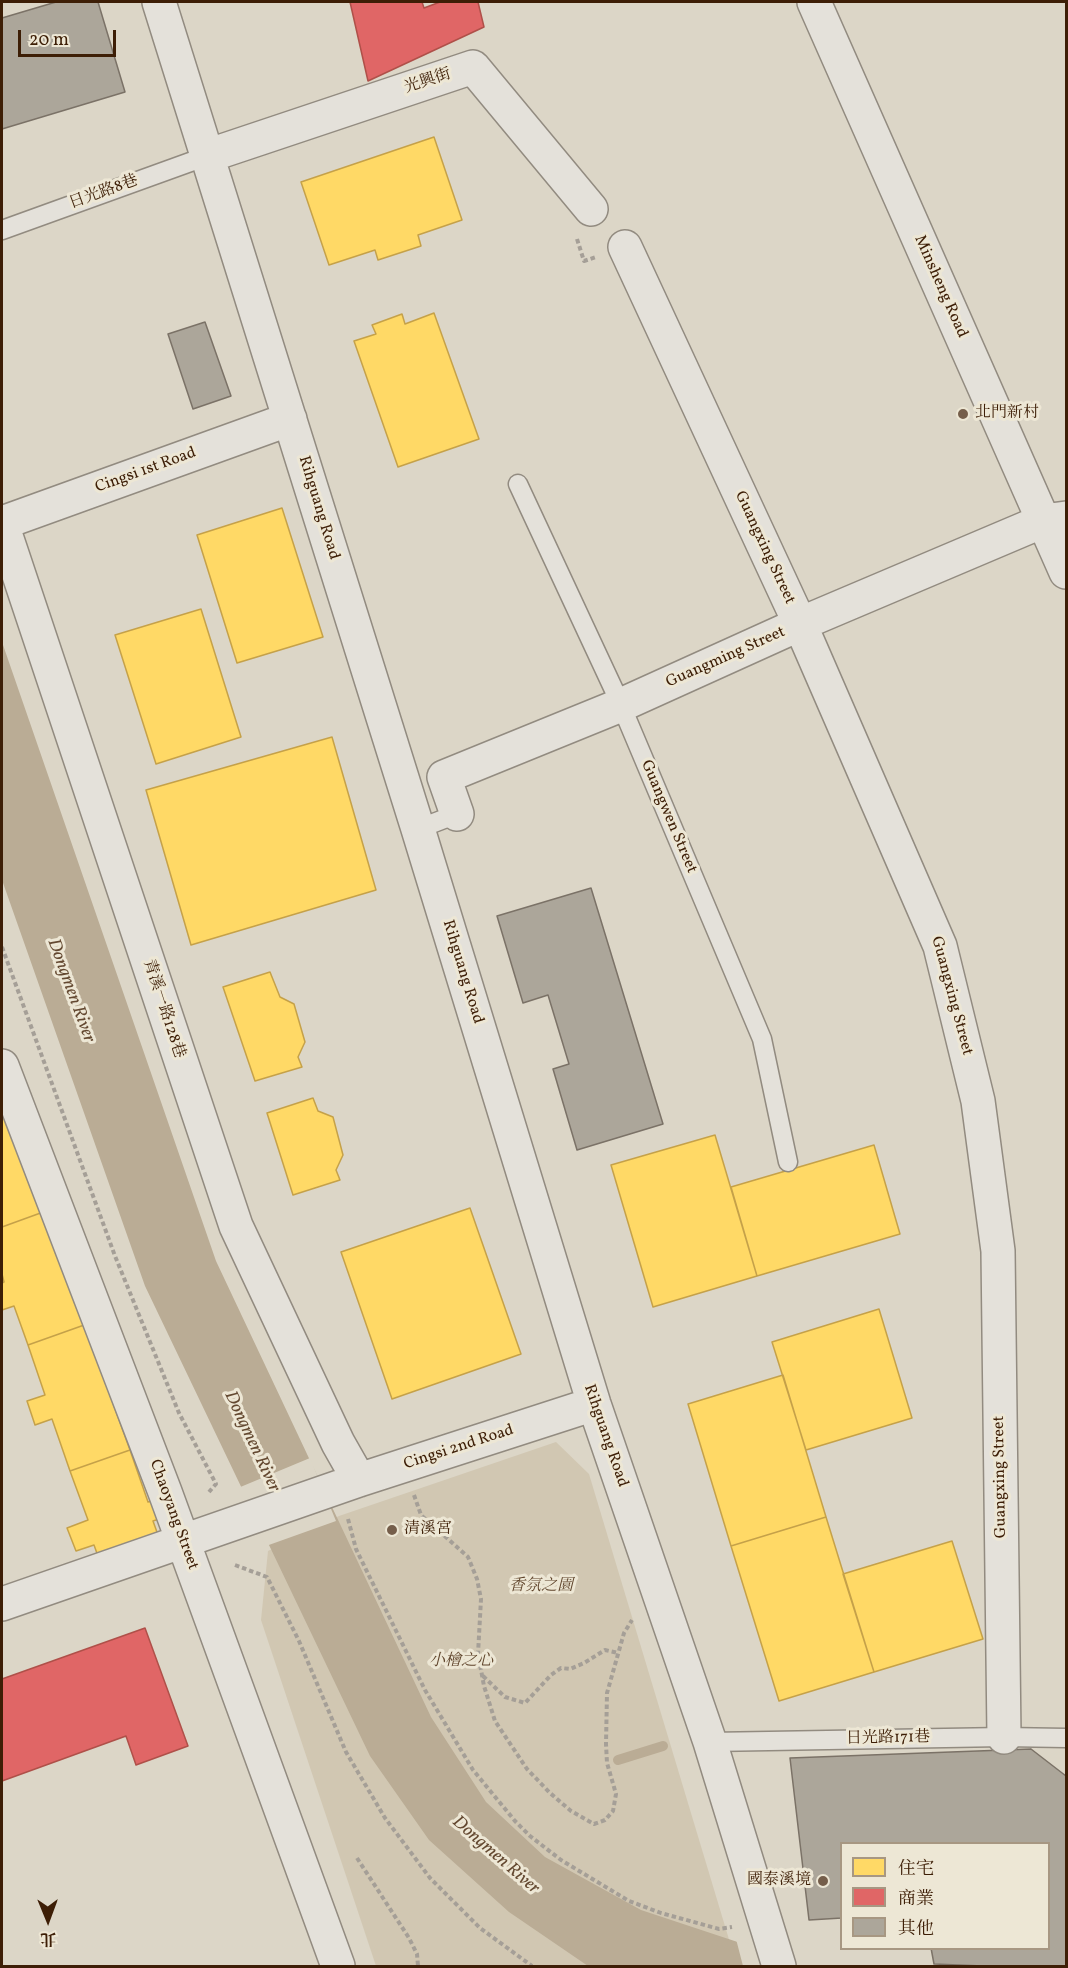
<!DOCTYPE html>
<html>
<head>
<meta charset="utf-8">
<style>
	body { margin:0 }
	#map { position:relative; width:1068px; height:1968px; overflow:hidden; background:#dcd6c7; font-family:Vollkorn,"Noto Serif TC",serif }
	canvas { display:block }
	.frame { position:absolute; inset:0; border:3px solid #3d1e06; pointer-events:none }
	.legend { position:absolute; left:840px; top:1842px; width:210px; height:108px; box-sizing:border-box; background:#ede7d5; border:2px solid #a79782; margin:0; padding:8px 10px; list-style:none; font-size:18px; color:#3d1e06 }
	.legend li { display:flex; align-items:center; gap:12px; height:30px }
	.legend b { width:30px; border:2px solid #a79782 }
	.north { position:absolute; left:18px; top:1890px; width:60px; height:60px; -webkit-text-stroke:4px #ede7d5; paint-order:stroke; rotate:179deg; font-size:16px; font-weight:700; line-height:24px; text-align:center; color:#3d1e06 }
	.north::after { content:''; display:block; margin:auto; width:21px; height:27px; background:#3d1e06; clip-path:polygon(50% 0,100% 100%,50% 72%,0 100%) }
	.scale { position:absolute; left:18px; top:30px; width:98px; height:27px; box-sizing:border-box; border:3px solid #3d1e06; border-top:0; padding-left:8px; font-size:18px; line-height:21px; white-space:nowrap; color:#3d1e06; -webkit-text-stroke:4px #ede7d5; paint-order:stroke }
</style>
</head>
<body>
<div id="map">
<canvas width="1068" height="1968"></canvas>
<div class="frame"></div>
<ul class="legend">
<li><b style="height:16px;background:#ffd966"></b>住宅</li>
<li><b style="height:16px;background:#e06666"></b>商業</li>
<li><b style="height:16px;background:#aca69a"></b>其他</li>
</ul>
<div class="north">北</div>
<div class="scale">20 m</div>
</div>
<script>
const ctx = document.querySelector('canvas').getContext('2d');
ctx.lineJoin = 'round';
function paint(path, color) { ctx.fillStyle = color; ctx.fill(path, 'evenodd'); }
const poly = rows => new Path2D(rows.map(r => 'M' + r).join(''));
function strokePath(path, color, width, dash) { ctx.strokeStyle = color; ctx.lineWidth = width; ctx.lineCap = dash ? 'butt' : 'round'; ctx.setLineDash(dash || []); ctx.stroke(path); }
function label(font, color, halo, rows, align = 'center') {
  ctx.font = font + ' Vollkorn,"Noto Serif TC",serif'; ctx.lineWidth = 6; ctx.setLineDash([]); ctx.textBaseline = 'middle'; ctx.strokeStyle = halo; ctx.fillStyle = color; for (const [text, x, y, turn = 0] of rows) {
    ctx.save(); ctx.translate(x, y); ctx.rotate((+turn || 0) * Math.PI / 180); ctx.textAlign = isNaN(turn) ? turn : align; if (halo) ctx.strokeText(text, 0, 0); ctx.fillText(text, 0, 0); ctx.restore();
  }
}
paint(poly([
	[556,1442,589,1474,737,1966,376,1966,261,1620,268,1551,339,1516]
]), '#d1c7b2');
paint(poly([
	[2,642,216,1261,431,1717,486,1802,545,1857,641,1910,810,1966,588,1966,509,1912,429,1840,370,1756,145,1286,2,880]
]), '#baac95');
paint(poly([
	[310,1458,336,1521,266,1546,238,1488],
	[736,1939,811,1964,813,1966,743,1966]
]), '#dcd6c7');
const homes = poly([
	[434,137,462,220,418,235,421,246,378,260,375,250,329,265,301,182,434,137],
	[434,313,479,439,398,467,354,341,376,334,372,325,402,314,405,324,434,313],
	[282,508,323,637,237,663,197,535,282,508],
	[201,609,241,737,156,764,115,635,201,609],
	[332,737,376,890,191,945,146,790,332,737],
	[270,972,280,997,294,1004,305,1042,298,1057,302,1067,255,1081,223,987,270,972],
	[313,1098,318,1111,333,1117,343,1155,336,1170,340,1180,293,1195,267,1113,313,1098],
	[2,1100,46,1211,2,1227,2,1100],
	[715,1135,757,1276,653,1307,611,1165,715,1135],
	[874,1145,900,1234,757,1276,731,1187,874,1145],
	[470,1208,521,1354,392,1399,341,1252,470,1208],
	[46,1211,87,1324,28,1345,14,1306,2,1310,2,1283,4,1282,2,1274,2,1227,46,1211],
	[879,1309,912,1418,806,1450,772,1342,879,1309],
	[87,1324,122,1391,110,1395,130,1450,70,1471,52,1419,35,1425,27,1401,45,1395,28,1345,87,1324],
	[783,1375,826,1517,731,1546,688,1404,783,1375],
	[130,1450,148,1502,156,1500,162,1518,153,1521,168,1563,108,1584,94,1545,76,1551,67,1528,88,1520,70,1471,130,1450],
	[826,1517,874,1672,779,1701,731,1546,826,1517],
	[952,1541,983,1639,874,1672,843,1574,952,1541]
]);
paint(homes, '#ffd966');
strokePath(homes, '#c5a149', 1.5);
const shops = poly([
	[350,2,422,2,424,8,440,2,478,2,484,27,368,81,350,2],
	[145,1628,188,1746,136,1765,126,1736,2,1781,2,1679,145,1628]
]);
paint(shops, '#e06666');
strokePath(shops, '#af5049', 1.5);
strokePath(poly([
	[618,1760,663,1746]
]), '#baac95', 10);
const building = poly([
	[56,2,98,2,125,92,2,129,2,18,56,2],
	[205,322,231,396,193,409,168,334,205,322],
	[591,888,663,1124,577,1150,553,1069,569,1064,548,995,523,1003,497,916,591,888],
	[1031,1749,1066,1776,1066,1966,983,1966,934,1964,931,1948,1048,1948,1048,1844,842,1844,842,1918,809,1920,790,1758,1031,1749]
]);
paint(building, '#aca69a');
strokePath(building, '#7b7267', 1.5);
const lane = poly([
	[2,230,207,156],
	[518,484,621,705,762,1039,788,1162],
	[418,829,457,814],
	[710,1742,1004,1737,1066,1738]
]);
const street = poly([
	[159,2,418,829,594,1404,710,1742,779,1966],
	[814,2,1066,572],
	[207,156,473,67,591,209],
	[625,247,800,624,940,946,978,1101,998,1251,1004,1737],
	[2,523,290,419],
	[2,524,236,1226,338,1443,359,1480],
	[457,814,444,777,621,705,800,624,1043,521,1066,518],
	[2,1066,165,1492,338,1966],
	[2,1604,359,1480,594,1404]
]);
strokePath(lane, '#928b80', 21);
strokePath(street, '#928b80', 36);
strokePath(poly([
	[577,239,584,261,596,257],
	[2,947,115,1256,179,1413,216,1484,209,1492],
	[414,1495,421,1515,468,1557,477,1579,481,1599,478,1654,484,1686,495,1721,527,1769,550,1793,571,1811,594,1824,605,1820,613,1811,616,1794,607,1763,606,1744,607,1693,624,1633,632,1620],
	[348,1519,356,1549,425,1690,473,1770,515,1821,530,1836,561,1860,629,1901,661,1913,719,1929,732,1927],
	[235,1565,267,1577,299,1641,346,1752,385,1818,430,1878,480,1928,532,1966],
	[483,1676,505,1697,525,1703,551,1675,561,1668,570,1669,584,1663,605,1650,618,1653],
	[357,1858,409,1938,417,1954,418,1966]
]), '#a59f97', 4, [4.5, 3]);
strokePath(lane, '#e4e1da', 18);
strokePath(street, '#e4e1da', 33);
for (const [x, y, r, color] of [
	[963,414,6,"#755e4a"],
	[392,1530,6,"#755e4a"],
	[823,1881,6,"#755e4a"]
]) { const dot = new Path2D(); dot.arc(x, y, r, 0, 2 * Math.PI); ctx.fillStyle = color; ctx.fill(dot); strokePath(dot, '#ede7d5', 2); }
label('16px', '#3d1e06', '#ede7d5', [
	["光興街",428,82,-18],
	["日光路8巷",104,193,-20],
	["Minsheng Road",940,287,66],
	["Cingsi 1st Road",146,471,-20],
	["Rihguang Road",318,508,73],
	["Guangxing Street",764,548,65],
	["Guangming Street",726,658,-24],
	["Guangwen Street",668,817,67],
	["Rihguang Road",462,972,73],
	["Guangxing Street",951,996,75],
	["青溪一路128巷",163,1009,72],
	["Rihguang Road",605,1436,71],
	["Cingsi 2nd Road",459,1448,-18],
	["Guangxing Street",1001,1477,-91],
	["Chaoyang Street",173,1515,70],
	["日光路171巷",888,1739,-1]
]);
label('16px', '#3d1e06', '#ede7d5', [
	["北門新村",975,414],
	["清溪宮",404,1530],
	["國泰溪境",811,1881,"right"]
], 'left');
label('italic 16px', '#60452c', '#ede7d5', [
	["香氛之園",541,1587],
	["小檜之心",461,1662]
]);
label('italic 18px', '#644931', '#ede7d5', [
	["Dongmen River",70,991,70],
	["Dongmen River",251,1442,65],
	["Dongmen River",495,1856,41]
]);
</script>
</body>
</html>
